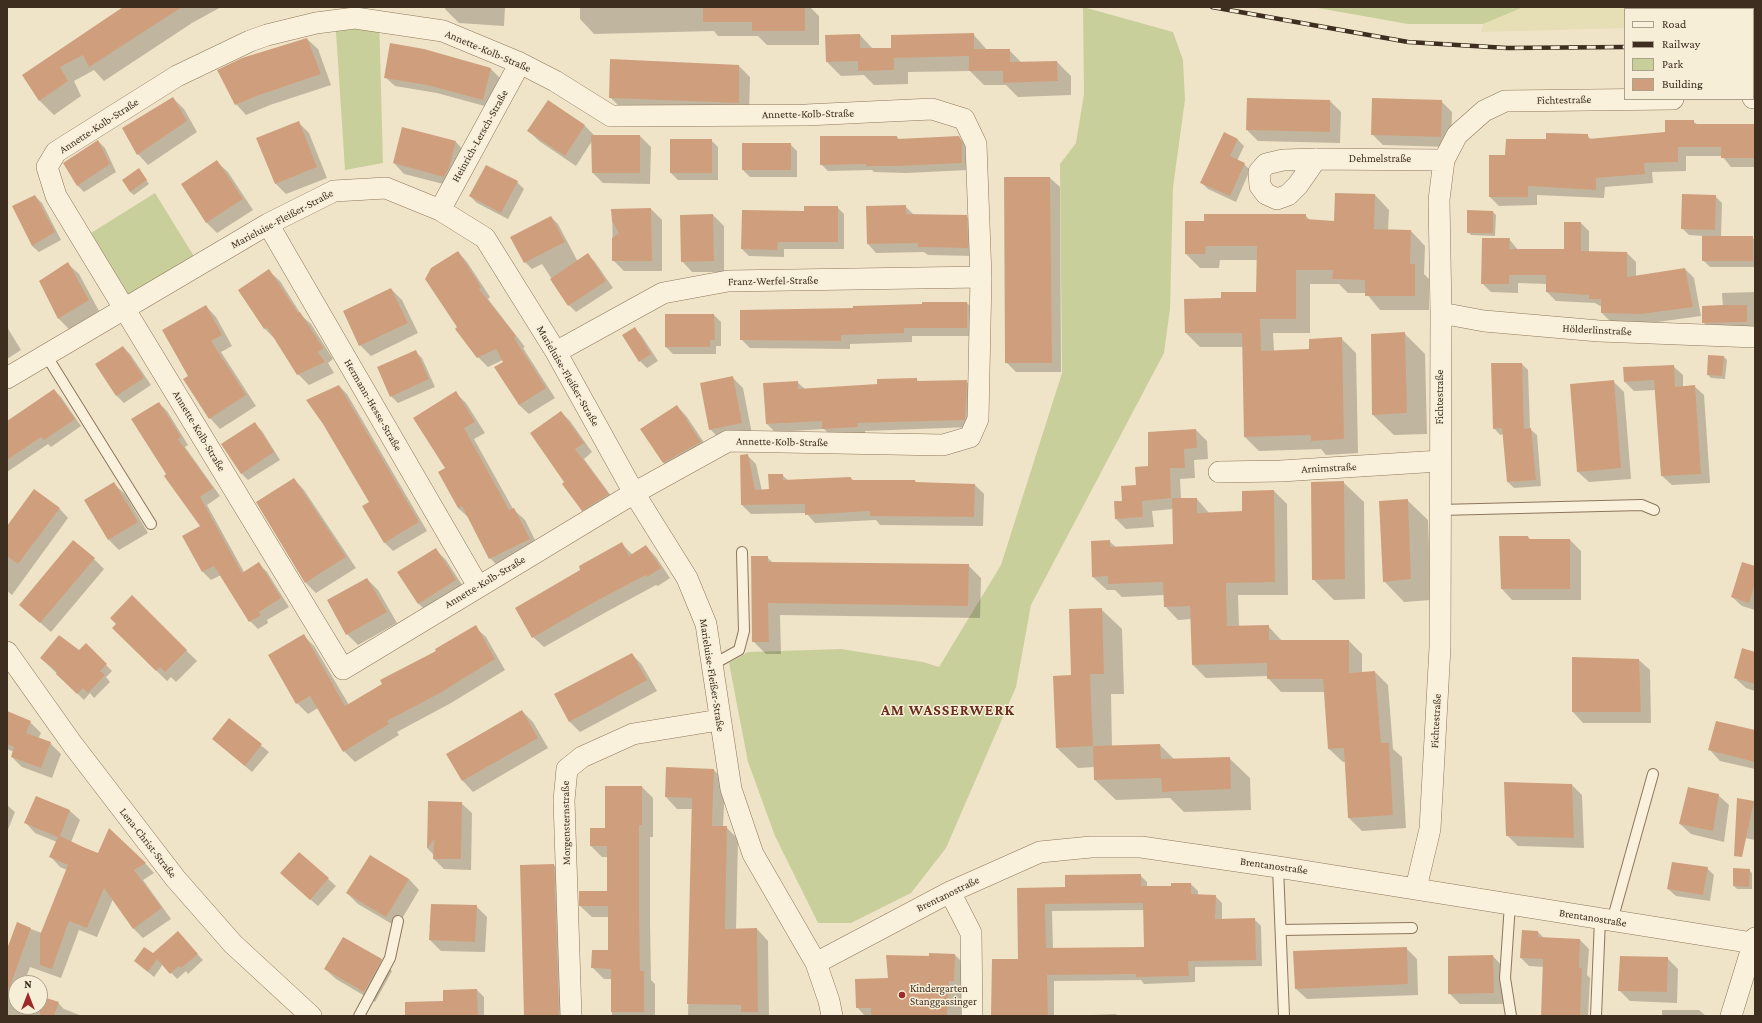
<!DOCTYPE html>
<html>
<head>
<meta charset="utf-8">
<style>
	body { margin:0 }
	#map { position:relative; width:1762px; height:1023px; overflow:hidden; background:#f0e4c8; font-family:"Crimson Pro",serif }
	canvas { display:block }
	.frame { position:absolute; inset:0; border:8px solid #3d2e20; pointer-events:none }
	.legend { position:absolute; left:1624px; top:8px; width:130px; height:92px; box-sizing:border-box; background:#f7eed8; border:1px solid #ada18e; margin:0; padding:5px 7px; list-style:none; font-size:12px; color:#3d2e20 }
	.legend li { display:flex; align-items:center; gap:8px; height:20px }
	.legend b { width:20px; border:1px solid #ada18e }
	.north { position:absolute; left:8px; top:975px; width:40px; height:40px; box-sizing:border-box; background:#f7eed8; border:1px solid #ada18e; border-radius:50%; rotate:0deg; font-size:11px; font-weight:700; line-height:16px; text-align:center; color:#3d2e20 }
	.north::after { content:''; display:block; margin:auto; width:14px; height:18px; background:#9e2a2b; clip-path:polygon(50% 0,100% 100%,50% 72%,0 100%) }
</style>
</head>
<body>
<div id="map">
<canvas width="1762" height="1023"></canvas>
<div class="frame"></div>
<ul class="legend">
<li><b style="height:5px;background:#faf1dc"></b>Road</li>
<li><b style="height:5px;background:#3d2e20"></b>Railway</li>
<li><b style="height:11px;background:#c9cf9b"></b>Park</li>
<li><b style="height:11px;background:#cf9f7d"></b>Building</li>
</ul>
<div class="north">N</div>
</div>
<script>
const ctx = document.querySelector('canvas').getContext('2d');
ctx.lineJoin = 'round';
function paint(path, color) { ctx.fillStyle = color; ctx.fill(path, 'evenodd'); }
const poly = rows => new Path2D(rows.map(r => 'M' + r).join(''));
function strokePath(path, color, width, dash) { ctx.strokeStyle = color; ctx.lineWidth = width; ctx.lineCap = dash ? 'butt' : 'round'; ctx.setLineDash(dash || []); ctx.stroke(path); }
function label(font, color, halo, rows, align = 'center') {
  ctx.font = font + ' "Crimson Pro",serif'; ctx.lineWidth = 3; ctx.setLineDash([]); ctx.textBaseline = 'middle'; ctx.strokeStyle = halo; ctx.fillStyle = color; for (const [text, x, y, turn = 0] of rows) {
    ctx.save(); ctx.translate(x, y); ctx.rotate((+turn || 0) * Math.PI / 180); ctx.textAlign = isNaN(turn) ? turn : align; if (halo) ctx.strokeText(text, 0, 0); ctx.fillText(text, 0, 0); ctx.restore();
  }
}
paint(poly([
	[1524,7,1755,7,1755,23,1753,23,1753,9,1625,9,1625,28,1481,32,1483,24]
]), '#e6deb5');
paint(poly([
	[1083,7,1173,32,1183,60,1185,100,1173,187,1170,309,1164,353,1031,605,1016,687,946,848,911,893,851,923,818,923,775,836,748,762,729,663,748,652,841,649,923,662,939,667,1001,565,1062,373,1060,164,1076,143,1084,94],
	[1312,7,1524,7,1483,24,1408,24],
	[379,14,383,163,345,170,335,16],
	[155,193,195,258,127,298,91,233]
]), '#c9cf9b');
paint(poly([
	[125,7,221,7,192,23,104,81,94,70,74,81,81,96,54,115,40,101,24,75],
	[445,7,505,7,504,26,459,23,445,9],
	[580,7,810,7,819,16,819,45,767,45,758,36,718,36,714,31,594,34,580,19],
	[973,34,987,50,1009,50,1022,63,1057,62,1071,76,1071,95,1018,97,1006,85,984,85,970,71,908,72,908,84,874,85,864,75,841,76,827,62,860,35,873,49,892,49],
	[307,39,318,49,331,85,270,105,246,115,236,104],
	[424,50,491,69,500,78,492,108,437,93,395,86,385,77],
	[739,66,750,77,749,114,621,108,610,97],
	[173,98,184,109,197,132,148,165,138,154],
	[548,101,585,126,595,136,640,136,651,147,650,184,603,183,593,173,592,141,576,166,539,141,529,131],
	[1330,101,1341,112,1340,143,1258,141,1247,130],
	[1441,101,1452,112,1451,147,1383,145,1372,134],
	[1693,121,1698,125,1755,125,1755,167,1731,167,1722,156,1686,156,1686,171,1652,172,1653,183,1605,187,1604,198,1537,195,1537,205,1499,206,1490,197,1506,156,1547,140,1587,135,1592,140,1666,133],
	[298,122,309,133,327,178,286,194,276,184,258,139],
	[1224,134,1238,140,1244,146,1237,161,1244,164,1250,170,1236,202,1208,189,1202,183],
	[821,137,897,137,900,140,959,137,966,145,969,170,906,173,874,172,872,170,828,171,821,164],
	[711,140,718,147,718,180,678,180,671,173],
	[98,141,105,148,116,172,84,192,77,185],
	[456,142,466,153,455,187,404,174,394,163],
	[790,144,797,151,797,177,750,177,743,170],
	[217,162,228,172,253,210,217,233,207,223,182,184],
	[139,169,149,184,134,195,130,192],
	[1050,178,1060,187,1061,372,1016,372,1006,362],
	[517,182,524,189,508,219,477,203,470,196],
	[1375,195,1389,210,1388,231,1411,231,1425,246,1424,274,1429,279,1429,310,1380,310,1366,293,1348,293,1339,284,1310,284,1310,333,1273,333,1274,351,1310,350,1341,338,1356,353,1358,453,1326,455,1321,449,1259,451,1245,437,1244,347,1200,347,1186,333,1222,299,1257,293,1257,260,1220,260,1219,268,1200,268,1186,254,1205,222,1305,215,1311,221,1335,222],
	[35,196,42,203,61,240,39,252,32,246],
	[1715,196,1722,203,1721,237,1752,237,1755,240,1755,267,1710,267,1703,260,1703,236,1689,235,1682,228],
	[905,206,914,215,966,216,975,225,976,256,928,255,924,252,876,253,868,244],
	[837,207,844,214,844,249,784,249,784,257,749,256,742,249,743,211,805,212],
	[651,209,662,220,662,271,624,271,613,260,612,210],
	[1493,212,1496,215,1495,236,1471,235,1468,232],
	[713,215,724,226,724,272,692,272,682,261],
	[551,217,558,224,578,262,588,255,595,262,613,288,576,312,569,305,542,264,532,269,525,262],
	[1580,222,1589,231,1589,252,1627,253,1636,262,1636,276,1685,269,1694,278,1701,316,1650,323,1611,322,1602,313,1602,307,1595,303,1556,301,1547,292,1547,284,1518,283,1518,293,1491,292,1482,283,1509,239,1518,250,1565,250],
	[458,252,467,262,490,297,488,299,525,347,523,348,555,398,529,414,519,405,503,360,488,367,478,357,458,328],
	[68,264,79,274,99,311,69,329,59,319,40,281],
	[269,271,280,281,302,316,311,324,333,359,328,363,334,373,309,385,298,374,275,339,264,328],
	[391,289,402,300,418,333,371,356,360,345],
	[1755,292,1754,330,1711,330,1703,322,1723,307,1722,293],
	[967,303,976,312,976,336,912,336,912,342,850,344,850,349,750,348,741,339,854,309],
	[206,306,216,317,232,346,221,352,256,406,220,429,210,418,190,377],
	[666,315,714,315,721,322,721,346,716,346,716,354,673,354,666,347],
	[7,327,21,350,7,359],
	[634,328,641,335,658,361,647,368,640,361],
	[1404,333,1425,354,1427,434,1394,435,1373,415],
	[123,347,130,354,151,385,124,403,117,396,96,365],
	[415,351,422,358,435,387,398,403,391,396,378,368],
	[1723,356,1727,360,1725,379,1711,378,1708,375],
	[1522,364,1528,370,1530,429,1537,435,1541,486,1514,488,1508,482,1503,434,1500,435,1494,428],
	[1673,366,1683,375,1683,387,1694,386,1704,395,1710,483,1672,485,1662,476,1656,390,1634,391,1625,382],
	[732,377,743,388,752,434,721,440,710,429],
	[916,379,919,382,966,381,974,389,972,427,865,431,865,435,831,436,824,429,775,432,767,424,797,382,805,389,878,385],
	[1613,381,1624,392,1631,479,1589,482,1578,472],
	[339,386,347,394,427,531,393,551,385,543,363,507,370,502],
	[54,390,61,397,81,426,51,447,48,444,7,472,7,422],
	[456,393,466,403,485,433,474,439,513,509,525,520,540,550,501,569,490,558,469,518,458,508],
	[159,403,167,411,188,445,185,447,220,496,207,505,244,572,259,564,267,572,289,607,267,620,268,623,258,629,250,621,221,575,211,580,203,572,183,536,201,526,168,474],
	[677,406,687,417,711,453,674,473,664,463,641,429],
	[561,412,570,421,592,452,584,459,617,504,591,519,582,510,566,483],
	[255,424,262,431,280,460,248,480,241,473],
	[1196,430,1207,441,1208,459,1194,460,1195,478,1180,479,1181,498,1196,498,1209,513,1243,512,1274,491,1287,504,1288,595,1238,595,1239,627,1268,626,1282,641,1349,641,1362,654,1362,673,1375,672,1388,685,1393,749,1402,757,1406,828,1362,831,1349,818,1345,762,1343,762,1329,749,1325,692,1281,692,1268,678,1268,676,1206,678,1193,665,1191,619,1178,620,1165,606,1164,595,1122,597,1115,590,1107,590,1093,577,1109,541,1116,547,1174,545,1173,509,1152,511,1154,527,1126,529,1116,519,1123,502,1137,486,1149,467],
	[747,455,756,464,762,491,770,490,782,475,789,481,851,478,854,481,915,481,917,483,975,485,984,494,983,526,880,525,876,520,815,523,806,513,751,514,742,505,741,456],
	[294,479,304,490,356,568,316,593,306,583,257,502],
	[1343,482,1364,502,1365,599,1334,600,1313,579],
	[114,484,125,494,148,533,119,550,109,540],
	[1407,500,1428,520,1431,600,1404,602,1384,581],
	[59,508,68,518,12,595,7,591,7,528],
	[1528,537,1531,540,1570,540,1581,551,1581,600,1512,600,1502,589],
	[622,544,633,555,646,546,656,557,670,578,658,586,656,585,608,611,544,647,533,637,582,570],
	[435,549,446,560,466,591,429,614,418,603],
	[767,557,773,563,968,565,981,578,980,618,780,615,781,654,766,654,753,641],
	[94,559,104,569,51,632,20,605],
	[1755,567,1755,610,1742,606,1732,597],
	[367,579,378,590,397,623,358,645,347,634],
	[132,597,197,661,176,682,171,677,167,681,113,628,117,624],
	[1101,609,1122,629,1124,694,1111,694,1112,747,1160,745,1175,760,1229,758,1250,778,1251,810,1184,812,1170,798,1116,800,1095,780,1095,767,1078,768,1057,748,1072,676],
	[475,627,486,637,505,670,451,703,397,732,399,735,355,762,344,751,318,708,308,714,297,703,269,655,303,635,314,646,349,705],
	[86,645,112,671,106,677,110,682,94,698,90,693,84,700,41,658,79,652],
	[1755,653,1755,691,1746,688,1735,678],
	[632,654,642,665,657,691,580,732,569,721],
	[1639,660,1650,670,1651,723,1583,723,1573,712],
	[522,711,533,722,548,748,473,792,463,781,447,754],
	[7,712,30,722,41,733,38,739,50,743,61,754,52,778,22,767,12,757,14,752,7,749],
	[229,719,269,752,252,772,213,739],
	[1755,731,1755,769,1720,761,1710,750],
	[667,768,714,770,725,782,723,827,726,827,738,839,736,930,757,929,768,941,769,1016,688,1016,692,809,677,809,666,797],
	[1572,785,1582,795,1584,848,1518,846,1507,835],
	[642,787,653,798,653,837,650,837,650,922,651,980,655,984,655,1016,612,1016,612,979,604,979,592,967,609,951,609,917,592,917,580,906,608,892,608,857,602,857,590,845],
	[1718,795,1729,805,1724,842,1691,834,1680,824],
	[37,797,70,811,80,820,71,842,98,854,145,863,154,873,143,880,171,919,143,938,134,929,113,899,97,937,79,930,61,978,30,967,24,983,16,983,16,1007,34,1011,35,1007,40,1007,40,997,58,1003,64,1009,82,1016,7,1016,7,952,17,924,42,933,67,870,60,867,51,857,57,842,35,833,26,823],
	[1738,799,1755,803,1755,840,1745,838],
	[429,802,461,803,472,813,471,870,444,869,434,859,434,855,428,849],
	[7,805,15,812,7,832],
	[299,853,336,886,318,906,288,880],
	[554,865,568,879,572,1016,525,1016],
	[1707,868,1714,875,1710,901,1676,896,1668,889],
	[1749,870,1752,873,1752,889,1737,889,1734,886],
	[1140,875,1147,882,1147,887,1172,887,1191,884,1198,891,1198,895,1215,896,1222,903,1222,919,1254,919,1261,926,1262,966,1195,967,1195,982,1144,984,1141,980,1054,981,1054,1016,993,1016,993,960,1019,960,1018,889,1066,888],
	[1144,910,1145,948,1053,949,1052,911],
	[409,879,419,890,397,927,358,904,347,893],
	[476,906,487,917,485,952,441,951,430,940],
	[1538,932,1544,938,1580,940,1589,949,1587,975,1590,978,1588,1016,1543,1016,1544,967,1529,966,1521,958],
	[183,939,203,960,188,974,186,971,177,979,163,964,154,977,135,961,153,954],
	[1406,948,1417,959,1418,995,1307,999,1296,989],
	[955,955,969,969,962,1016,865,1016,857,1007,889,979],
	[1493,956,1503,967,1504,1004,1460,1004,1449,993],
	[1667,958,1678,969,1677,1003,1630,1001,1619,990],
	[381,960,392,971,375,1002,336,979,325,969],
	[477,990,484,997,484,1016,406,1016],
	[1662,1010,1699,1010,1706,1016,1662,1016],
	[1116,1014,1117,1016,1092,1016,1092,1015]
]), '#0003');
paint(poly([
	[123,7,182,7,89,67,83,55,60,67,68,81,39,101,22,75],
	[703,7,805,7,805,31,752,31,752,22,703,22],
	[974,33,974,49,1010,49,1010,62,1057,61,1058,81,1003,83,1003,71,969,71,969,56,894,58,894,70,858,71,858,61,826,62,825,35,860,34,860,48,891,48,891,35],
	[307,38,321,74,259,95,235,105,217,70,242,58],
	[390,43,424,49,491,68,483,100,427,85,384,78],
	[610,59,739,65,739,103,609,98],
	[173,97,187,121,137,155,122,128],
	[1247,98,1330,100,1330,132,1246,130],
	[1372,98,1442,100,1441,137,1371,135],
	[548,100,585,125,565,156,527,131],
	[1665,120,1694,120,1694,124,1755,124,1755,158,1721,158,1721,147,1678,147,1678,162,1644,163,1645,174,1596,178,1596,190,1528,186,1528,197,1489,197,1489,155,1505,155,1506,139,1546,139,1546,133,1588,134,1588,139,1665,132],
	[299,121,317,167,275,184,256,138],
	[402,127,456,141,449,168,444,177,393,163],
	[1224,132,1238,139,1230,156,1245,163,1230,196,1200,183],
	[591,135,640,135,640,173,592,173],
	[820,136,897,136,897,139,959,136,962,142,962,163,898,166,866,166,866,164,820,165],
	[670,139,712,139,712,173,670,173],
	[98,140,110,164,77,186,63,163],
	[742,143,791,143,791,170,742,170],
	[217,160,243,199,206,223,181,184],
	[486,165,518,181,501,213,469,196],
	[139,168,147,180,130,192,122,180],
	[1004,177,1050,177,1052,363,1005,363],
	[1335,193,1375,194,1374,229,1411,230,1410,264,1415,264,1415,296,1365,296,1365,280,1332,279,1333,270,1296,270,1296,319,1260,319,1261,351,1309,349,1309,339,1342,337,1344,439,1311,441,1311,435,1244,437,1242,333,1185,333,1184,299,1221,298,1221,292,1256,292,1257,246,1206,246,1205,254,1185,254,1185,221,1204,221,1204,214,1306,214,1306,219,1334,221],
	[1682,194,1716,195,1715,230,1681,229],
	[35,195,55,232,32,246,12,206],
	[906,205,906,214,967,215,968,248,918,247,918,243,867,244,866,206],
	[804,206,838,206,838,242,778,242,777,250,741,249,742,210,804,211],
	[651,208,652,261,612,261,612,238,619,233,612,221,611,209],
	[1467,210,1493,211,1493,233,1467,233],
	[713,214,714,261,681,262,680,215],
	[551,216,565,242,524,263,510,237],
	[1564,222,1581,222,1581,251,1627,252,1627,277,1685,268,1693,307,1641,314,1601,313,1601,299,1589,299,1589,295,1546,292,1546,275,1509,275,1509,284,1481,284,1482,238,1510,238,1509,249,1564,249],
	[1702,236,1753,236,1753,261,1702,261],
	[458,251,481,287,479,289,516,336,514,338,546,388,519,405,494,367,503,362,496,349,477,358,455,329,457,327,425,279,431,268],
	[588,253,606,281,568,306,550,279],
	[68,262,89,300,58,319,39,281],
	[269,269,298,313,300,312,323,348,318,352,325,362,297,375,267,327,264,329,238,290],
	[391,288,408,323,359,346,343,311],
	[922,302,967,302,967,328,904,328,904,333,841,335,841,341,740,340,740,310,853,308,853,306,922,304],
	[206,305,222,335,211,341,246,395,209,419,183,379,188,376,162,330],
	[1722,305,1747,305,1747,322,1702,323,1702,306],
	[665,314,714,314,715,340,710,340,710,347,665,347],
	[635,327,651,354,639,362,622,335],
	[1405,332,1407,413,1372,415,1371,334],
	[123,346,144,378,116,396,95,364],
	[416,350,429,379,390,397,377,367],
	[1708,355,1724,356,1722,376,1707,375],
	[1491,363,1522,363,1524,429,1531,428,1536,480,1507,482,1502,428,1493,429],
	[1674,365,1675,387,1695,385,1701,474,1661,476,1654,380,1624,382,1623,367],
	[733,376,742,423,709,430,700,383],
	[917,378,917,381,967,380,965,420,857,423,858,427,822,429,822,421,766,424,763,383,798,381,798,389,877,384,877,379],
	[1614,380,1621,468,1577,472,1570,384],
	[339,385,419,522,384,543,362,506,369,502,323,424,306,400],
	[54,389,75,419,44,440,41,437,7,460,7,421],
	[456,391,475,422,464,428,509,510,514,508,530,539,489,559,462,506,458,508,438,472,445,468,413,418],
	[159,402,181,437,178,439,213,488,200,497,242,573,259,562,281,598,259,612,261,615,249,622,214,566,202,572,182,536,200,526,164,476,166,474,131,419],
	[677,405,701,442,663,463,640,429],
	[561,411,584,443,575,449,609,494,582,511,562,484,564,482,530,433],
	[255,422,274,452,241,474,221,444],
	[1196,429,1197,448,1184,449,1185,468,1170,468,1171,498,1142,501,1143,517,1115,519,1114,501,1122,501,1121,486,1136,485,1135,467,1148,466,1148,432],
	[748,454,755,490,769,489,768,474,783,474,783,480,851,477,851,480,915,480,915,482,975,484,974,517,870,516,870,511,805,515,805,504,741,505,740,455],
	[294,478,346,557,305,583,256,502],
	[1344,481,1345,579,1312,580,1311,482],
	[114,482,138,522,108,540,84,500],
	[34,489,60,508,18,564,7,556,7,526],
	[1274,490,1275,582,1226,583,1227,626,1269,625,1269,640,1349,640,1349,673,1375,671,1381,743,1389,743,1393,815,1348,818,1344,748,1328,749,1323,679,1267,679,1267,663,1192,665,1190,606,1164,607,1163,582,1108,584,1108,576,1092,577,1091,541,1110,540,1110,547,1173,544,1172,498,1197,498,1197,513,1242,511,1242,491],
	[1408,499,1411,579,1383,582,1379,501],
	[1499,536,1528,536,1529,539,1570,539,1570,589,1501,589],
	[73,540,95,558,40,623,19,605],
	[622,542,629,556,646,545,661,568,647,577,646,575,598,600,532,638,515,608,580,570,579,566],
	[436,548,456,580,418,604,397,572],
	[751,556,768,556,768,562,969,564,968,606,768,603,769,642,752,642],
	[1742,562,1755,566,1755,583,1749,603,1731,597],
	[367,578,387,612,346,635,327,600],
	[132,595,187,650,165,672,160,667,156,671,112,628,116,624,110,618],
	[1102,608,1104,674,1090,674,1093,746,1056,748,1053,676,1071,675,1069,609],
	[476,625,495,659,440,693,387,721,389,724,343,752,310,696,296,704,268,655,304,634,345,706,382,684,380,680,436,651,435,649],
	[59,635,79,650,86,643,107,664,100,671,105,675,88,693,83,688,77,694,56,674,57,672,40,658],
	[1742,648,1755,652,1755,684,1734,678],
	[632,653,647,680,569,722,554,694],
	[1572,657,1639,659,1641,712,1572,712],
	[522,710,538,738,462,781,446,754],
	[7,711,31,721,26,733,51,742,41,768,11,757,14,747,7,744],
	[229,718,262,744,245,766,212,739],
	[1716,721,1755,730,1755,762,1708,750],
	[1160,744,1161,759,1230,757,1231,789,1162,792,1161,778,1094,780,1093,746],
	[666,767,714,769,712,826,727,826,725,929,757,928,758,1012,741,1012,741,1005,687,1004,692,798,665,797],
	[1504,782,1572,784,1574,838,1506,836],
	[605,786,642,786,642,825,639,825,639,910,640,971,644,971,644,1012,611,1012,611,969,591,968,592,950,608,950,608,906,579,906,579,891,607,891,607,846,590,846,590,828,605,828],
	[1688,787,1719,794,1713,831,1679,824],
	[36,796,70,810,60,836,83,847,98,853,109,828,146,863,134,870,162,908,133,929,104,888,87,928,69,921,52,969,40,965,40,935,68,865,49,857,58,837,24,823],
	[1737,798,1754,801,1742,857,1734,856],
	[428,801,462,802,461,859,433,859,434,839,427,849],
	[299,852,329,878,310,900,280,873],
	[370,855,409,879,386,917,346,893],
	[1672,862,1708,867,1703,895,1667,889],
	[554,864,559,1016,524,1016,520,865],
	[1733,868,1750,869,1749,887,1733,886],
	[1141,874,1141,886,1171,886,1171,883,1191,883,1191,894,1216,895,1215,919,1255,918,1256,960,1188,961,1189,976,1136,977,1136,974,1047,975,1048,1015,991,1016,992,959,1018,959,1017,888,1065,887,1065,875],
	[1143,903,1144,947,1046,948,1045,904],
	[431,904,477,905,475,942,429,940],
	[17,922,31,928,9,989,7,989,7,949],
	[1522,930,1538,931,1538,937,1580,939,1579,968,1582,968,1580,1016,1541,1016,1543,959,1520,958],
	[178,931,198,954,181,968,179,966,170,974,157,959,148,972,134,961,144,947,153,953],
	[343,937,382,959,364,992,324,969],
	[1407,947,1408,984,1295,989,1293,951],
	[929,953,955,954,954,981,949,981,947,1016,871,1016,871,1008,856,1008,855,979,888,978,886,955,929,956],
	[1493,955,1494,993,1448,994,1448,956],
	[1620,956,1668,957,1667,992,1618,991],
	[477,989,478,1016,405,1016,405,1002,443,1001,443,990],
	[40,996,59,1002,54,1016,40,1016]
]), '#cf9f7d');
const service = poly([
	[46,355,151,524],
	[1439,510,1642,505,1654,510],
	[712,665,739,650,744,631,742,552],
	[1278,867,1284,1016],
	[1510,904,1505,978,1511,1016],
	[1612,921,1653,774],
	[1281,930,1412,928],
	[359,1016,390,958,398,921],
	[1596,1016,1600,919]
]);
const minor = poly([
	[355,18,443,31,520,63,555,81,611,116,806,115,932,109,964,119,976,144,981,277,978,419,970,437,943,445,728,441,634,493,343,669,56,196,47,167,56,152,177,76,250,41,267,35,316,23,355,18],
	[1753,98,1755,98],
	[1316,159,1298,185,1288,195,1277,199,1266,194,1260,186,1259,172,1266,164,1283,160,1316,159,1444,160],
	[440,210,520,63],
	[268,224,478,586],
	[1441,313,1484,321,1599,331,1755,337],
	[556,352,663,293,728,281,981,277],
	[7,378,268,224,334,191,386,188,440,210,485,238,556,352,634,493,687,578,706,624,731,789,753,854,816,963,829,1001,832,1016],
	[1219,472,1281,471,1440,461],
	[7,652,73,745,175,878,233,944,311,1016],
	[1416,888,1430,829,1440,647,1441,313,1439,200,1444,160,1457,135,1484,111,1505,101,1673,99],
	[950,892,971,933,972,1016],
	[816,963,950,892,1040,852,1091,847,1141,847,1278,867,1753,943],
	[571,1016,564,800,567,769,582,757,633,734,719,720],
	[1731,1016,1755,938]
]);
strokePath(service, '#8d765c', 12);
strokePath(minor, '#8d765c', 22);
strokePath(service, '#faf1dc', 10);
strokePath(minor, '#faf1dc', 21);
const rail = poly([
	[1212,7,1408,42,1507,48,1625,47],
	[1753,46,1755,46]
]);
strokePath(rail, '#3d2e20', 4.5);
strokePath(rail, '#f7eed8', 3, [9]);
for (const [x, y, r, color] of [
	[902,995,4,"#9e2a2b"]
]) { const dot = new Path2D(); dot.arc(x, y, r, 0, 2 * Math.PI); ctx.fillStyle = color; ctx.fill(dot); strokePath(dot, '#f7eed8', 1.5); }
label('11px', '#3d2e20', '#f7eed8', [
	["Annette-Kolb-Straße",488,51,23],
	["Fichtestraße",1564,100,-1],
	["Annette-Kolb-Straße",808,114,-1],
	["Annette-Kolb-Straße",99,126,-33],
	["Heinrich-Lersch-Straße",480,136,-61],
	["Dehmelstraße",1380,159],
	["Marieluise-Fleißer-Straße",282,219,-28],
	["Franz-Werfel-Straße",773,281,-1],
	["Hölderlinstraße",1597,330,3],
	["Marieluise-Fleißer-Straße",568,376,60],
	["Fichtestraße",1440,397,-90],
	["Hermann-Hesse-Straße",373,405,60],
	["Annette-Kolb-Straße",199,431,59],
	["Annette-Kolb-Straße",782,442,1],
	["Arnimstraße",1329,468,-3],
	["Annette-Kolb-Straße",485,582,-31],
	["Marieluise-Fleißer-Straße",712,675,81],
	["Fichtestraße",1436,721,-87],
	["Morgensternstraße",566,823,-91],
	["Lena-Christ-Straße",148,843,52],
	["Brentanostraße",1274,866,8],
	["Brentanostraße",948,894,-26],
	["Brentanostraße",1593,918,9]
]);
label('11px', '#3d2e20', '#f7eed8', [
	["Kindergarten",910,989],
	["Stanggassinger",910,1002]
], 'left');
ctx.letterSpacing = '1px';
label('bold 15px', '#6b2e1e', '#f7eed8', [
	["AM WASSERWERK",948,710]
]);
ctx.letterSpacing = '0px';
</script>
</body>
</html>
